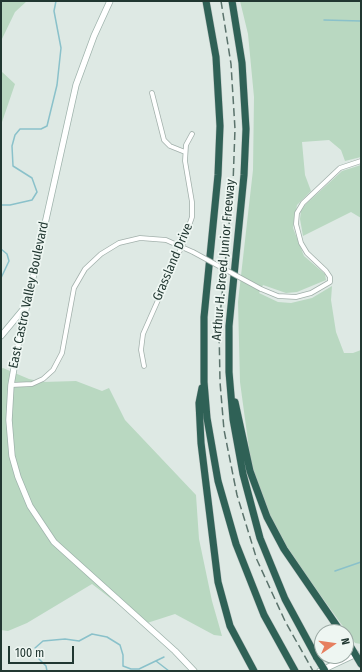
<!DOCTYPE html>
<html>
<head>
<meta charset="utf-8">
<style>
	body { margin:0 }
	#map { position:relative; width:362px; height:672px; overflow:hidden; background:#dee9e4; font-family:"Fira Sans Condensed",sans-serif }
	canvas { display:block }
	.frame { position:absolute; inset:0; border:2px solid #213731; pointer-events:none }
	.north { position:absolute; left:314px; top:624px; width:40px; height:40px; box-sizing:border-box; background:#eef6f2; border:1px solid #9caaa5; border-radius:50%; rotate:77deg; font-size:11px; font-weight:700; line-height:16px; text-align:center; color:#213731 }
	.north::after { content:''; display:block; margin:auto; width:14px; height:18px; background:#e67f5f; clip-path:polygon(50% 0,100% 100%,50% 72%,0 100%) }
	.scale { position:absolute; left:8px; top:646px; width:66px; height:18px; box-sizing:border-box; border:2px solid #213731; border-top:0; padding-left:5px; font-size:12px; line-height:14px; white-space:nowrap; color:#213731; -webkit-text-stroke:3px #eef6f2; paint-order:stroke }
</style>
</head>
<body>
<div id="map">
<canvas width="362" height="672"></canvas>
<div class="frame"></div>
<div class="north">N</div>
<div class="scale">100 m</div>
</div>
<script>
const ctx = document.querySelector('canvas').getContext('2d');
ctx.lineJoin = 'round';
function paint(path, color) { ctx.fillStyle = color; ctx.fill(path, 'evenodd'); }
const poly = rows => new Path2D(rows.map(r => 'M' + r).join(''));
function strokePath(path, color, width, dash) { ctx.strokeStyle = color; ctx.lineWidth = width; ctx.lineCap = dash ? 'butt' : 'round'; ctx.setLineDash(dash || []); ctx.stroke(path); }
function label(font, color, halo, rows, align = 'center') {
  ctx.font = font + ' "Fira Sans Condensed",sans-serif'; ctx.lineWidth = 3.5; ctx.setLineDash([]); ctx.textBaseline = 'middle'; ctx.strokeStyle = halo; ctx.fillStyle = color; for (const [text, x, y, turn = 0] of rows) {
    ctx.save(); ctx.translate(x, y); ctx.rotate((+turn || 0) * Math.PI / 180); ctx.textAlign = isNaN(turn) ? turn : align; if (halo) ctx.strokeText(text, 0, 0); ctx.fillText(text, 0, 0); ctx.restore();
  }
}
paint(poly([
	[1,1,27,1,15,12,1,41],
	[240,1,361,1,361,157,345,161,341,150,329,140,302,142,305,175,311,191,297,205,293,228,304,256,325,274,326,280,297,292,286,293,263,285,259,293,278,302,291,303,312,298,332,286,331,300,336,332,344,353,353,353,361,350,361,644,355,643,308,578,277,532,256,482,250,456,240,382,238,302,253,170,254,97,248,34],
	[1,71,15,84,1,125],
	[361,165,361,218,351,212,303,236,300,219,301,211,306,204,342,171],
	[3,368,29,379,43,382,76,381,102,391,109,388,125,420,196,495,199,539,212,601,222,636,214,635,175,614,144,624,92,584,27,623,8,631,1,630,1,369]
]), '#b9d8c1');
strokePath(poly([
	[324,20,361,21],
	[1,205,10,205,32,200,37,192,32,178,13,166,12,146,15,135,20,129,41,129,47,126,57,85,61,48,54,11,56,1],
	[1,249,7,254,9,261,1,278],
	[335,571,361,562],
	[156,661,169,671],
	[47,671,46,666,39,659,35,648,43,641,65,639,79,641,92,634,107,637,120,645,123,655,123,666,131,669,139,669,164,657]
]), '#8ac1ca', 1.5);
const street = poly([
	[152,93,164,140,170,146,185,152],
	[261,289,278,296,296,297,311,293,330,282,330,277,326,271,307,253,301,243,296,224,297,213,303,203,340,168,361,161],
	[144,366,141,350,143,334,182,246,192,217,192,202,185,161,186,145,192,134],
	[11,385,32,384,43,379,53,370,62,353,74,288,85,269,101,254,119,243,140,238,166,240,193,252]
]);
const secondary = poly([
	[110,1,94,36,76,85,19,340,11,385,9,420,12,456,18,477,30,506,54,542,175,651,194,671],
	[1,336,26,306],
	[320,671,356,654]
]);
const highway = poly([
	[206,1,216,57,220,126,218,175,204,317,204,382,207,418,218,481,236,544,264,615,295,671],
	[232,1,242,63,246,129,244,175,229,326,229,372,233,419,243,474,260,538,285,599,317,658],
	[202,388,199,403,201,443,218,582,230,626,254,671],
	[235,402,250,471,267,517,284,549,341,632],
	[346,639,361,664]
]);
strokePath(street, '#a2b0ab', 5.5);
strokePath(secondary, '#9fb3ac', 7);
strokePath(highway, '#bcc3c1', 8);
strokePath(street, '#fff', 4);
strokePath(secondary, '#fff', 5.5);
strokePath(highway, '#2f6156', 7);
strokePath(poly([
	[221,1,231,64,235,129,233,184,219,326,220,382,224,430,237,495,257,560,285,621,313,671]
]), '#5b736c', 1.5, [8, 4]);
const streetBridge = poly([
	[193,252,261,289]
]);
const highwayBridge = poly([
	[317,658,325,671]
]);
strokePath(streetBridge, '#a2b0ab', 5.5, []);
strokePath(highwayBridge, '#bcc3c1', 8, []);
strokePath(streetBridge, '#fff', 4);
strokePath(highwayBridge, '#2f6156', 7);
label('13px', '#213731', '#eef6f2', [
	["Arthur H. Breed Junior Freeway",224,260,-85],
	["Grassland Drive",173,262,-67],
	["East Castro Valley Boulevard",29,295,-78]
]);
</script>
</body>
</html>
